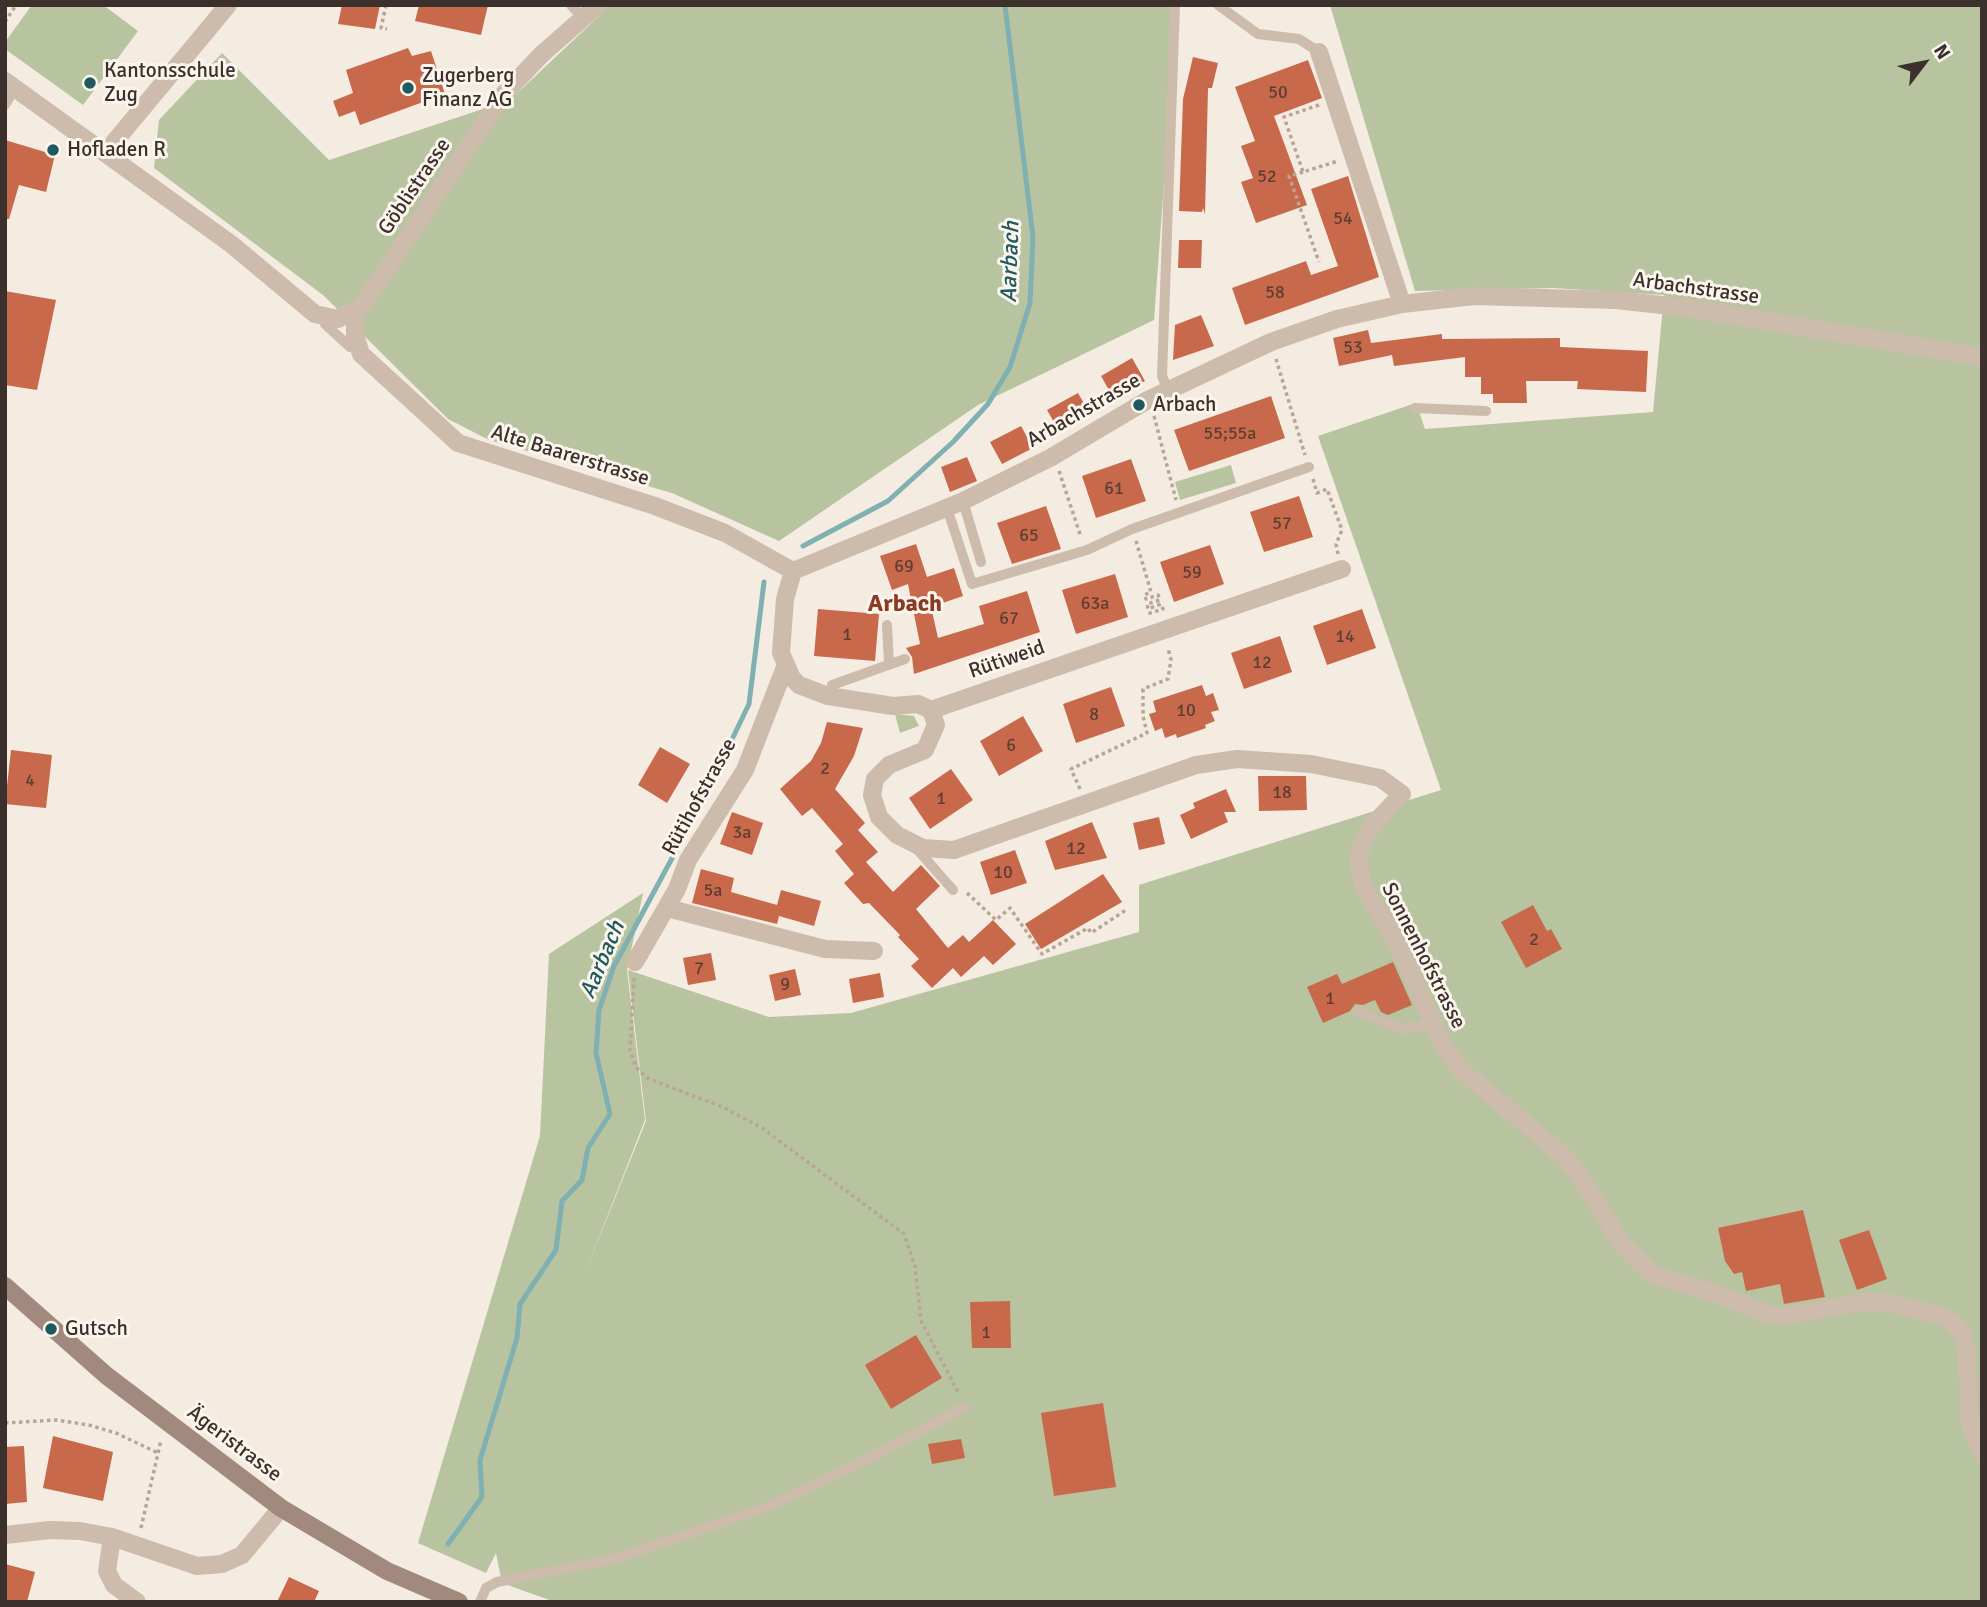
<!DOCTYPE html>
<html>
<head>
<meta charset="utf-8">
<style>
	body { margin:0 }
	#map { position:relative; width:1987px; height:1607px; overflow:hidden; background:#f4ebe1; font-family:Signika,sans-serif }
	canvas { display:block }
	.frame { position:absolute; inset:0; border:7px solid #3b302b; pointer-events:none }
	.north { position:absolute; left:1889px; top:28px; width:70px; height:70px; -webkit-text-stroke:5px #fbf5ee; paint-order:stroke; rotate:58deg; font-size:19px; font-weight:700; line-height:28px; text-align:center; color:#3b302b }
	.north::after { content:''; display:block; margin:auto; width:24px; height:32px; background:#3b302b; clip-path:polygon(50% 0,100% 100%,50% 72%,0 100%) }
</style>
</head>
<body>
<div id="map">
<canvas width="1987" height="1607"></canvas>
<div class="frame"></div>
<div class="north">N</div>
</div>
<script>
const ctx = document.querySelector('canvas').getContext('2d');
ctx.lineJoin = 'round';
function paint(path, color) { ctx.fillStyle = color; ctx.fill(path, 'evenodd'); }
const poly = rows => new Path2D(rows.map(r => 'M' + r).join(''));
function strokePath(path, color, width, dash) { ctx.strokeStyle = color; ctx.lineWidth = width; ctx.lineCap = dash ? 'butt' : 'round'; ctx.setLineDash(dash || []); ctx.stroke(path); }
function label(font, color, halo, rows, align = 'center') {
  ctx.font = font + ' Signika,sans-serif'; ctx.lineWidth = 6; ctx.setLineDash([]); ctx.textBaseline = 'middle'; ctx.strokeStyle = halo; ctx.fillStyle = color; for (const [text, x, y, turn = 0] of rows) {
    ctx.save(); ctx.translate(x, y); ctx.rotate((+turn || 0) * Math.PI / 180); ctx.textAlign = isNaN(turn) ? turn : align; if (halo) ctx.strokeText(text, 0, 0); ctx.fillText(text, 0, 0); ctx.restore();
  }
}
paint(poly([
	[32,5,103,5,138,31,83,105,5,49,5,42],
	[588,5,1177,5,1154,320,978,405,779,541,672,493,489,440,448,419,323,295,154,168,159,120,222,53,329,160,510,100,599,16],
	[1330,5,1981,5,1982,1602,555,1602,502,1583,496,1553,486,1573,418,1543,540,1136,549,954,643,893,627,970,645,1120,585,1273,646,1121,628,970,769,1017,851,1013,1139,932,1139,885,1441,790,1318,436,1416,403,1425,429,1653,412,1664,295,1553,288,1415,291],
	[1231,465,1236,483,1180,500,1175,482],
	[895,714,914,716,919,726,900,733]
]), '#b8c4a0');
strokePath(poly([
	[803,546,888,501,953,442,988,404,1010,367,1030,303,1033,237,1005,5],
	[448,1544,482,1497,480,1460,517,1338,520,1304,556,1250,562,1201,582,1180,588,1148,610,1114,596,1053,599,1010,614,966,698,810,749,704,764,582]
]), '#7fb0b2', 5);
paint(poly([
	[342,5,380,5,375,29,338,24],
	[419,5,488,5,481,35,415,21],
	[408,48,412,56,431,51,445,94,360,125,355,111,339,117,333,101,353,93,346,70],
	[1193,57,1218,63,1212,88,1208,88,1205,214,1203,208,1202,212,1179,211,1183,99],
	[1308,60,1322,98,1274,116,1307,205,1256,223,1241,182,1253,178,1241,146,1255,141,1235,87],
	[5,140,55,155,46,192,19,185,9,219,5,219],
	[1348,176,1379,277,1245,325,1232,288,1306,261,1311,275,1338,266,1311,189],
	[1179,240,1202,240,1201,268,1178,268],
	[5,291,56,300,37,390,5,385],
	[1201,315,1214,346,1173,360,1175,325],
	[1368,330,1371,343,1442,334,1442,339,1560,338,1560,347,1648,351,1646,392,1577,389,1578,381,1526,381,1527,403,1493,403,1493,394,1481,394,1481,377,1465,377,1465,357,1394,366,1392,355,1339,366,1333,338],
	[1132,358,1145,381,1114,399,1101,376],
	[1078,393,1090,414,1059,431,1047,410],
	[1271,396,1285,438,1189,471,1174,430],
	[1021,426,1033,448,1002,464,990,442],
	[967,457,977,481,950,492,941,467],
	[1131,459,1146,501,1096,518,1082,476],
	[1299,496,1313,537,1264,552,1250,512],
	[1046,506,1061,549,1012,564,997,523],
	[916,544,927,577,954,568,963,596,931,607,938,638,984,624,979,606,1027,591,1040,632,914,674,912,657,906,648,920,644,908,584,892,590,880,556],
	[1210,545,1224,584,1174,602,1160,562],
	[1115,574,1128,617,1076,634,1062,590],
	[818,609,879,614,875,661,814,656],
	[1362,609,1376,648,1327,665,1313,626],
	[1280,636,1292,672,1244,689,1231,653],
	[1202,685,1206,696,1213,693,1219,710,1211,712,1215,721,1205,725,1206,728,1177,738,1176,734,1165,738,1162,728,1155,731,1149,714,1156,712,1153,701],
	[1111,687,1125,726,1076,743,1063,704],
	[1023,716,1043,751,999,776,980,741],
	[827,722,863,728,854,756,835,789,865,823,858,830,878,852,866,862,893,892,921,865,940,886,916,909,948,948,963,935,969,942,993,920,1016,944,993,965,984,956,961,977,953,968,932,988,911,966,919,959,898,937,900,935,869,903,863,904,844,883,854,874,835,851,843,844,812,808,802,816,780,789,811,761,821,743],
	[660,747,690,764,667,803,638,785],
	[11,750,52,755,46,808,5,804],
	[951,769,973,800,930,829,909,798],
	[1258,776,1306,776,1307,810,1259,811],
	[1226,789,1236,812,1224,812,1228,822,1191,839,1180,815,1195,808,1193,803],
	[732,812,763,823,752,855,720,844],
	[1159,817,1165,844,1139,850,1133,823],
	[1092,822,1107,858,1055,870,1045,841],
	[1015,850,1027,883,991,895,980,862],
	[701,869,734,878,731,892,777,905,781,890,821,901,814,926,779,916,777,924,692,903],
	[1103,874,1122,902,1041,949,1025,924],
	[1533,905,1547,931,1551,929,1562,949,1526,968,1501,922],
	[711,953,716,980,688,985,683,958],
	[1393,962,1412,1005,1388,1015,1381,1012,1375,1000,1363,1005,1355,1004,1350,1011,1323,1023,1307,987,1337,974,1342,984],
	[795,969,801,995,775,1001,769,975],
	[880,973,884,997,853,1003,849,979],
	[1803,1210,1825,1297,1784,1304,1780,1284,1746,1291,1742,1272,1734,1274,1725,1261,1718,1228],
	[1869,1230,1887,1279,1857,1290,1839,1240],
	[1010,1301,1011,1348,972,1348,970,1302],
	[916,1335,942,1378,891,1409,865,1365],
	[1103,1403,1116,1487,1054,1496,1041,1413],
	[53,1436,113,1452,103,1501,43,1488],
	[961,1439,965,1458,932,1464,928,1444],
	[24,1446,27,1502,5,1504,5,1447],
	[5,1564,35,1572,27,1602,5,1602],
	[289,1577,319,1591,314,1602,277,1602]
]), '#c8694b');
strokePath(poly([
	[386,5,381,28,387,29],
	[5,22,16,5],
	[1319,105,1284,117,1303,172,1338,161],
	[1303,172,1289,176,1319,262],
	[1276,359,1305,455],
	[1154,416,1176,500],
	[1059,471,1081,537],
	[1313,479,1317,493,1327,489,1342,530,1336,544,1338,554],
	[1136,541,1151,592,1144,595,1146,599,1158,595,1160,600,1147,604,1148,609,1161,604,1163,609,1150,613,1151,617],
	[1080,789,1071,769,1147,733,1143,716,1143,689,1168,679,1171,660,1168,648],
	[967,893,996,920,1010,908,1042,954,1088,928,1091,933,1126,910],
	[634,978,630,1051,636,1067,647,1078,725,1108,762,1128,904,1234,915,1266,921,1321,959,1394],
	[5,1423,56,1420,89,1425,116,1433,158,1453],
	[141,1528,161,1440]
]), '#b9a596', 3.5, [3.5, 3.5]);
strokePath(poly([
	[571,5,583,18],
	[1218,5,1258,34,1299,39,1319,52],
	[5,105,15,88],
	[322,317,325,324,338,336,350,347,358,349],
	[1168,390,1162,376,1175,5],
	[1415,408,1486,411],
	[963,501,981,562],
	[947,508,972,584,1087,550,1132,529,1309,467],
	[887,625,889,664],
	[828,696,832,685,905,659],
	[916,848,953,890],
	[1357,1011,1403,1029,1433,1023],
	[480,1602,486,1588,497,1582,614,1559,767,1507,868,1459,965,1407]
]), '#cdbbac', 10);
strokePath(poly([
	[1319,52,1402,304],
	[5,81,231,244,315,314,338,319,362,306,503,95,542,54,598,5],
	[106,152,228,5],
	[355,312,355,335,361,354,458,443,655,506,725,533,793,571],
	[793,571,963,501,1050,458,1146,401,1271,342,1337,319,1402,304,1474,296,1616,300,1688,308,1982,357],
	[793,571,785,599,781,653,792,678,799,685,828,696,893,706,918,704,931,710,1342,569],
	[931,710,936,725,925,750,889,765,875,779,872,795,879,817,897,835,923,848,954,850,1196,765,1237,759,1311,764,1380,778,1402,794,1372,826,1363,842,1358,860,1363,886,1396,941,1444,1047,1461,1070,1563,1155,1578,1173,1623,1246,1653,1275,1712,1292,1768,1314,1783,1316,1862,1302,1889,1303,1942,1316,1954,1323,1963,1335,1967,1354,1969,1413,1972,1431,1982,1453],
	[667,908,825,949,874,951],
	[635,962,677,889,688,860,745,770,785,667],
	[5,1535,50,1530,80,1531,112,1537,197,1566,222,1564,242,1555,281,1508],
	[112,1537,107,1571,114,1585,137,1602]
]), '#cdbbac', 18);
strokePath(poly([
	[5,1286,107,1376,281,1508,387,1571,459,1602]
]), '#a18a7d', 18);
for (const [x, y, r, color] of [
	[90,83,7,"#1f5a5e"],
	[408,88,7,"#1f5a5e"],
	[53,150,7,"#1f5a5e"],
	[1139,405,7,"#1f5a5e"],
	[51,1329,7,"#1f5a5e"]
]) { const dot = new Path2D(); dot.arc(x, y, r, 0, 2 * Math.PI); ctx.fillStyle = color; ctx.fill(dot); strokePath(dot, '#fbf5ee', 2.5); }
label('18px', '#5e3e33', null, [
	["50",1278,93],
	["52",1267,177],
	["54",1343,219],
	["58",1275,293],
	["53",1353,348],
	["55;55a",1230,434],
	["61",1114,489],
	["57",1282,524],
	["65",1029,536],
	["69",904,567],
	["59",1192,573],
	["63a",1095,604],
	["67",1009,619],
	["1",847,635],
	["14",1345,637],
	["12",1262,663],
	["10",1186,711],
	["8",1094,715],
	["6",1011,746],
	["2",825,769],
	["4",30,781],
	["18",1282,793],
	["1",941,799],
	["3a",742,833],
	["12",1076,849],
	["10",1003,873],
	["5a",713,891],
	["2",1534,940],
	["7",699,969],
	["9",785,985],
	["1",1330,999],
	["1",986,1333]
]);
label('21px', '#3b302b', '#fbf5ee', [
	["Kantonsschule",104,71],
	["Zug",104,95],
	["Zugerberg",422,76],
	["Finanz AG",422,100],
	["Hofladen R",67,150],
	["Arbach",1153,405],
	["Gutsch",65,1329]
], 'left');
label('21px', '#3b302b', '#fbf5ee', [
	["Göblistrasse",415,187,-56],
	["Arbachstrasse",1696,289,8],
	["Arbachstrasse",1084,411,-30],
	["Alte Baarerstrasse",570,456,17],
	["Rütiweid",1007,660,-19],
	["Rütihofstrasse",700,797,-61],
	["Sonnenhofstrasse",1423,956,63],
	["Ägeristrasse",234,1444,37]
]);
label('italic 23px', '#1f5a5e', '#fbf5ee', [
	["Aarbach",1011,262,-88],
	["Aarbach",603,960,-67]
]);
label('bold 24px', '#8c3b22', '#fbf5ee', [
	["Arbach",905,605]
]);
</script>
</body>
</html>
